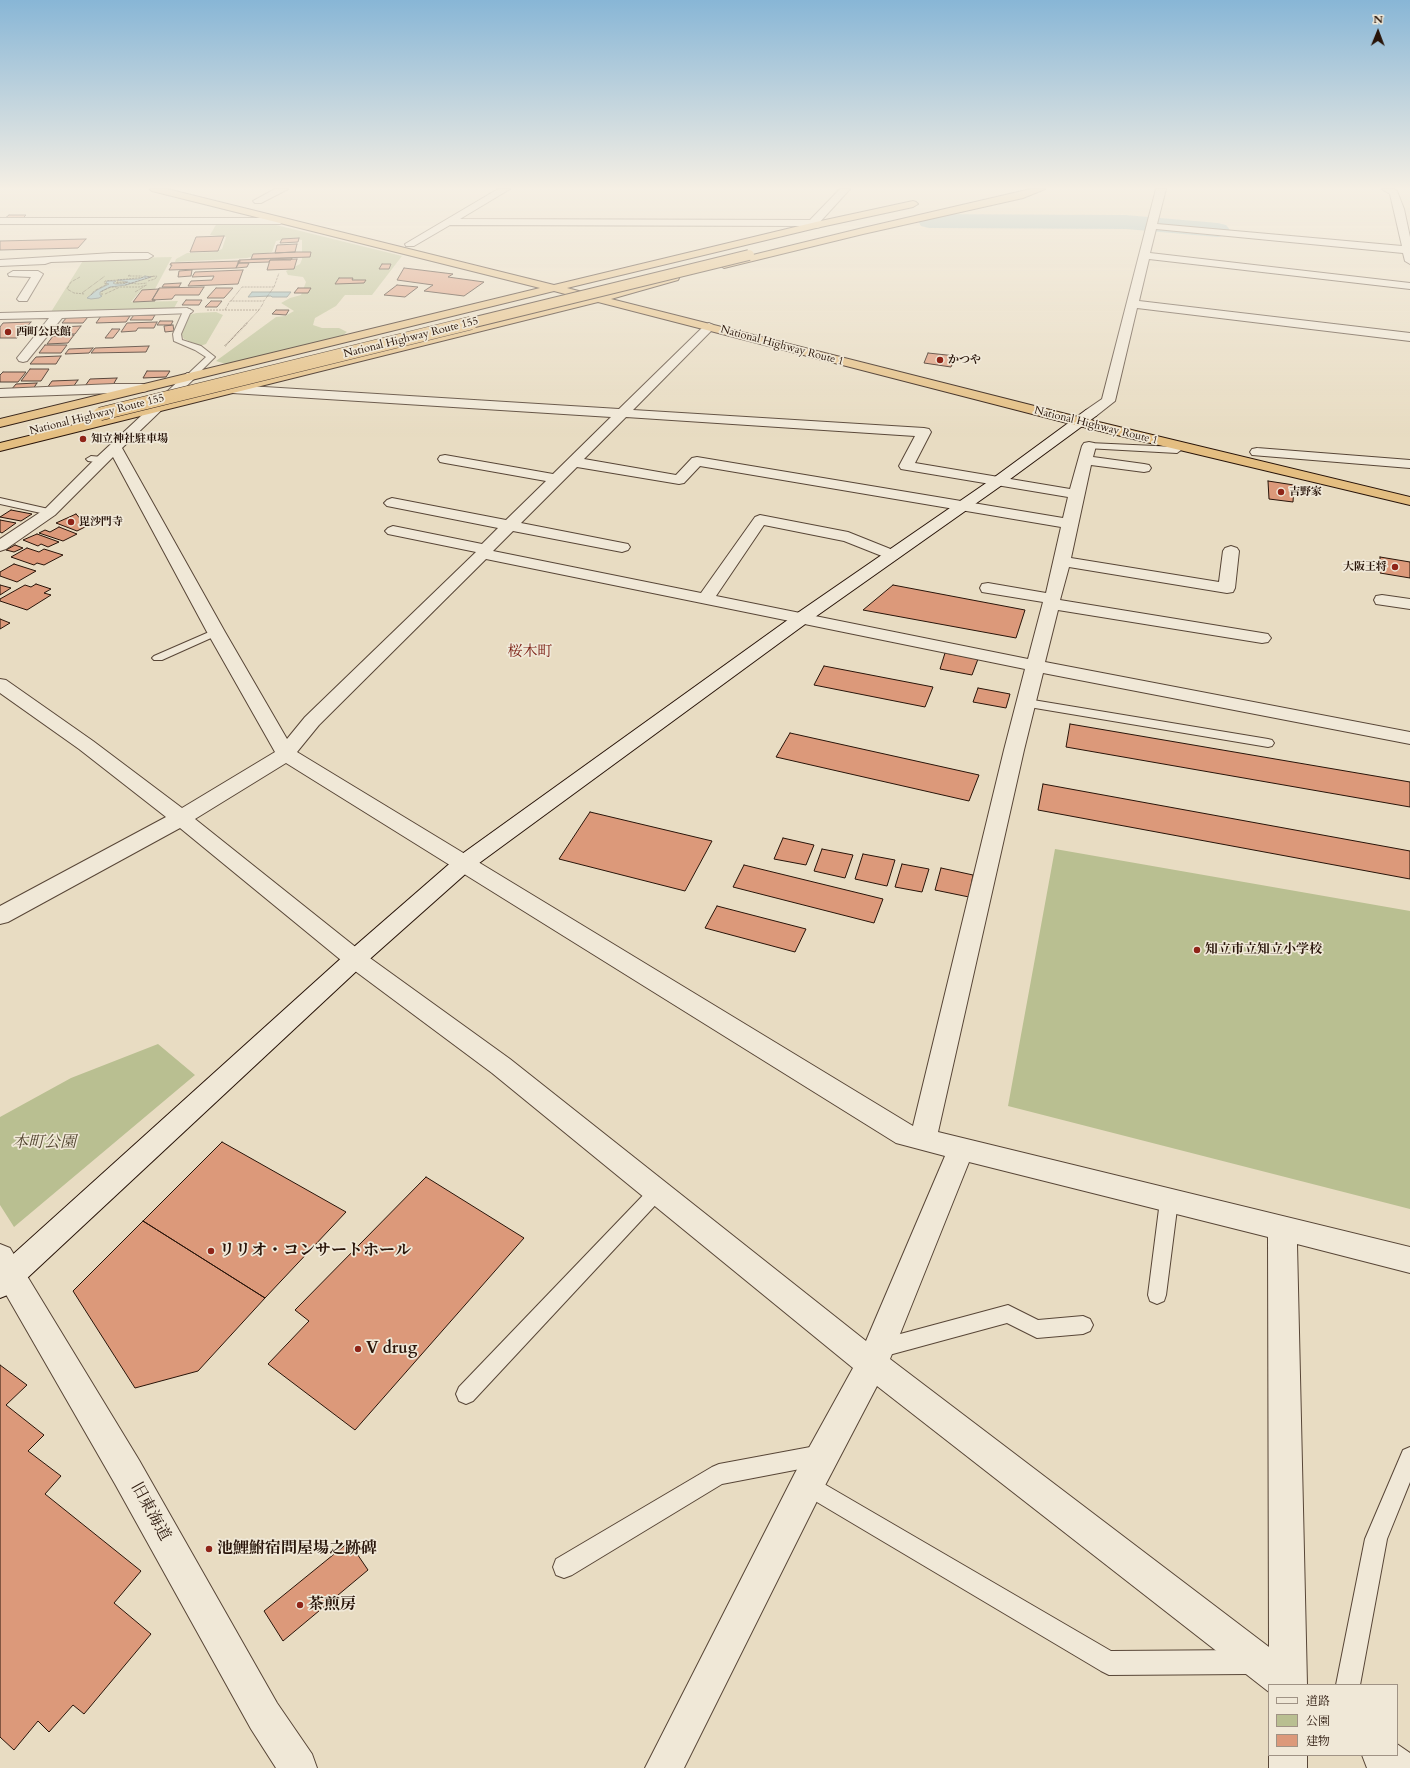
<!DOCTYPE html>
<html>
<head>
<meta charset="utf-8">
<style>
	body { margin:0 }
	#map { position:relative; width:1410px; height:1768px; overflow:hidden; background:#e8dcc2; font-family:Cardo,"Noto Serif JP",serif }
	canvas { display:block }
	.legend { position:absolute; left:1268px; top:1684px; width:130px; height:72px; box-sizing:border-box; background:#f0e8d7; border:1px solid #a09385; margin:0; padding:5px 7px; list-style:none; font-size:12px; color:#281409 }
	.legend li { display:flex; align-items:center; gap:8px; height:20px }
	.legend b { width:20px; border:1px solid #a09385 }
	.north { position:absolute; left:1358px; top:12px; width:40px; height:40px; -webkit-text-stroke:3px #f0e8d7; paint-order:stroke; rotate:1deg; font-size:11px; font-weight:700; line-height:16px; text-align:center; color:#281409 }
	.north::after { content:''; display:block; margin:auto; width:14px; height:18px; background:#281409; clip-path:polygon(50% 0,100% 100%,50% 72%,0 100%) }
</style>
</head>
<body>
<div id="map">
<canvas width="1410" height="1768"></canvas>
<ul class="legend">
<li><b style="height:5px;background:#f0e8d7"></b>道路</li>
<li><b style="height:11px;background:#b9bf91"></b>公園</li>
<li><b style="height:11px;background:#dc997a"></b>建物</li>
</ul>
<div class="north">N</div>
</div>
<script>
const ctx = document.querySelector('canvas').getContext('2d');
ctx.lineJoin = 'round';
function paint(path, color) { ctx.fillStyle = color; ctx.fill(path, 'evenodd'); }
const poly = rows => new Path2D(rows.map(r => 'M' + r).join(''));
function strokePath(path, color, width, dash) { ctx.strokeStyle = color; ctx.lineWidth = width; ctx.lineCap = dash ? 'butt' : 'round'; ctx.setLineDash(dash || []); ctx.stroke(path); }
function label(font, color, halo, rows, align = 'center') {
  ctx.font = font + ' Cardo,"Noto Serif JP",serif'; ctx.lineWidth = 3.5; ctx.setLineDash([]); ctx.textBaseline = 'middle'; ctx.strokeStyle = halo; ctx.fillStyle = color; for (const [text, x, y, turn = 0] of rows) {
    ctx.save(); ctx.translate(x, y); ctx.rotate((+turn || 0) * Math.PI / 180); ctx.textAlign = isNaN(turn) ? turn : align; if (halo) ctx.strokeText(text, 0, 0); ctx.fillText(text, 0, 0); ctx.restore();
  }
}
paint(poly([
	[217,223,268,223,402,256,372,295,345,295,336,306,315,318,313,325,322,328,339,328,347,332,342,336,226,364,216,361,276,317,285,316,294,311,281,303,290,298,301,295,306,282,303,277,288,275,286,271,300,264,302,259,302,240,291,238,276,241,272,252,247,258,175,262,176,259,187,253,214,252,222,249,226,237,210,235],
	[172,257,155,289,141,290,131,302,178,301,173,310,51,312,84,259],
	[216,312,223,315,206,344,200,346,184,339,181,334,189,315,196,313],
	[1055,849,1410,911,1410,1209,1008,1106],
	[158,1044,195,1075,14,1227,0,1205,0,1117,71,1078]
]), '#b9bf91');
const water = poly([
	[145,276,151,277,126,285,110,287,100,292,100,295,102,296,99,298,91,299,87,298,97,290,109,284,106,283,107,281,116,281,113,283,115,284,123,284,128,282,118,280,139,279,145,276],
	[252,292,291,292,287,297,272,297,271,296,248,297,252,292]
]);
paint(water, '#99babb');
strokePath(water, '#6c7874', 1);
paint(poly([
	[929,214,1126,215,1218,223,1226,225,1230,230,1226,235,1218,237,1126,229,929,228,921,226,918,221,921,216,929,214]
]), '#99babb');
const building = poly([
	[9,215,26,215,22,219,4,219,9,215],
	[224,236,218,251,190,252,196,237,224,236],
	[299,238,298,242,280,243,282,239,299,238],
	[86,239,78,248,0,250,0,241,86,239],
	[297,244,295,252,275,253,277,245,297,244],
	[295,252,311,252,310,257,251,259,253,254,295,252],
	[292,258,291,260,270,260,269,262,238,263,239,260,292,258],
	[297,259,294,269,267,270,270,260,297,259],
	[240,261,236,268,169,270,172,265,170,265,171,263,240,261],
	[238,263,249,263,247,267,236,268,238,263],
	[382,264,391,264,389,269,379,269,382,264],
	[404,268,453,274,448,277,484,282,464,296,424,291,433,285,397,280,404,268],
	[192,270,191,276,178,277,179,271,192,270],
	[243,270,238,284,188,286,191,281,212,280,214,276,192,277,195,272,243,270],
	[339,278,353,278,352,280,366,280,364,283,335,284,339,278],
	[181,283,179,287,162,287,164,284,181,283],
	[397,285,418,287,405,297,384,295,397,285],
	[204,287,199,295,175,295,172,299,152,300,159,288,204,287],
	[216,288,233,288,224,298,207,298,216,288],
	[298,288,311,288,308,293,294,293,298,288],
	[159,289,152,300,155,300,155,301,133,302,142,290,159,289],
	[186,300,202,300,199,305,182,305,186,300],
	[211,301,222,301,217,307,205,307,211,301],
	[276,310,289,310,286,315,272,314,276,310],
	[134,315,155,315,152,320,130,320,134,315],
	[101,316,130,316,126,322,96,323,101,316],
	[67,317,88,317,83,323,62,323,67,317],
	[160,321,173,321,171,325,157,325,160,321],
	[31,322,17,338,0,338,0,327,3,323,31,322],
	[157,322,154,328,138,328,136,331,121,332,127,323,157,322],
	[173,325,174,331,165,332,164,326,173,325],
	[81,326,75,334,54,334,61,327,81,326],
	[112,329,120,329,113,338,105,338,112,329],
	[74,335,68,343,47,344,53,336,74,335],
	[45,345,67,345,61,353,39,353,45,345],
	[149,346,146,352,91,353,95,348,149,346],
	[93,348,89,353,65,354,69,349,93,348],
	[928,353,956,356,951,367,924,363,928,353],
	[61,356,56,364,30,364,36,357,61,356],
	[30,369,49,369,41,381,21,381,30,369],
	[147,371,170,371,166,377,143,378,147,371],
	[3,372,26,372,18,382,0,382,0,375,3,372],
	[117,378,113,385,85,386,90,379,117,378],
	[78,380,73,387,47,388,52,381,78,380],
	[37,383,33,389,11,390,16,384,37,383],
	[1268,481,1294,485,1293,502,1269,499,1268,481],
	[11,510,32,514,21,521,0,517,11,510],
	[76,514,87,526,77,531,56,523,76,514],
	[0,520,16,523,2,533,0,532,0,520],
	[59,527,77,534,63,541,39,533,45,530,50,532,59,527],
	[37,534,59,542,48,547,41,544,38,546,23,540,37,534],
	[15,545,23,548,14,552,6,550,15,545],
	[27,548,39,552,44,549,63,555,44,565,37,563,34,565,11,557,27,548],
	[1380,557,1410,562,1410,578,1380,573,1380,557],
	[14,564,36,571,17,582,0,576,0,572,14,564],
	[36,584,51,589,44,593,51,595,27,610,0,601,0,599,25,585,31,587,36,584],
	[0,585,11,588,0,595,0,585],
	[893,585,1025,610,1016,638,863,610,893,585],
	[0,619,10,623,0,629,0,619],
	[945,653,978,659,972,675,940,669,945,653],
	[824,666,933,687,925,707,814,685,824,666],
	[978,688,1010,694,1006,708,973,702,978,688],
	[1070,724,1410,782,1410,807,1066,747,1070,724],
	[790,733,979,775,969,801,776,757,790,733],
	[1043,784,1410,851,1410,879,1038,810,1043,784],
	[590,812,712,841,685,891,559,859,590,812],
	[783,838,814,845,806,865,774,859,783,838],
	[822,849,853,855,845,878,814,871,822,849],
	[863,854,895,860,887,886,855,879,863,854],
	[902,864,929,869,922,892,895,887,902,864],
	[744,865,883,899,874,923,733,887,744,865],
	[941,868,973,875,969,897,935,890,941,868],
	[717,906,806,929,795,952,705,928,717,906],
	[222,1142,346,1212,265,1298,143,1221,222,1142],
	[426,1177,524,1238,355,1430,268,1364,309,1321,295,1310,426,1177],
	[143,1221,265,1298,198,1371,135,1388,73,1291,143,1221],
	[0,1365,27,1385,6,1405,44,1435,28,1451,61,1476,45,1494,141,1571,114,1603,151,1634,84,1714,73,1705,49,1732,38,1721,14,1750,0,1737,0,1365],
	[349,1542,368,1570,283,1641,264,1611,349,1542]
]);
paint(building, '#dc997a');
strokePath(building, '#281409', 1);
const lane = poly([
	[184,309,190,309,191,311,181,334,182,340,201,346,215,357,194,378,191,378,187,376,188,374,206,357,195,350,174,341,173,334,184,309],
	[1089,443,1177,447,1181,450,1177,453,1086,448,1085,446,1089,443],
	[91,456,102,457,107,460,102,463,88,461,86,459,91,456],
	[0,498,53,510,55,512,50,515,0,504,0,498],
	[216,629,220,630,222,632,220,634,162,660,154,660,152,658,154,656,216,629],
	[1027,699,1268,739,1272,740,1274,743,1272,746,1268,747,1023,706,1021,703,1023,700,1027,699],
	[657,1184,663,1187,666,1192,663,1197,473,1401,466,1404,459,1401,456,1394,459,1387,651,1187,657,1184],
	[1169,1193,1175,1196,1178,1201,1166,1295,1164,1301,1157,1304,1150,1301,1148,1295,1160,1201,1163,1196,1169,1193],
	[1008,1305,1038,1320,1083,1316,1090,1319,1093,1325,1090,1331,1083,1334,1037,1338,1007,1323,878,1358,871,1356,868,1349,871,1342,878,1340,1008,1305],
	[821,1445,828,1448,831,1455,828,1462,821,1465,722,1484,572,1575,564,1578,556,1575,553,1567,556,1559,712,1467,719,1464,821,1445],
	[1410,1447,1410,1482,1387,1539,1360,1685,1336,1685,1365,1539,1403,1450,1410,1447],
	[807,1474,1111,1651,1249,1650,1257,1654,1261,1662,1257,1670,1249,1674,1109,1675,1101,1671,800,1492,796,1485,800,1478,807,1474]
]);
const street = poly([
	[275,189,288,189,261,203,255,203,253,201,275,189],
	[498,189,510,189,460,219,810,220,840,189,850,189,819,223,821,225,820,227,816,228,811,226,450,225,414,246,406,246,405,244,498,189],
	[1156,189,1166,189,1157,224,1402,246,1390,194,1382,189,1394,189,1397,191,1404,209,1410,237,1410,264,1405,261,1403,253,1156,229,1150,253,1410,283,1410,289,1149,259,1139,301,1410,333,1410,341,1137,308,1115,401,1096,416,1086,416,1084,413,1086,410,1102,399,1156,189],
	[0,218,280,218,285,221,280,224,0,224,0,218],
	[113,253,148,253,153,256,148,259,51,262,45,264,0,266,0,260,113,253],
	[13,271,38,271,43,274,27,301,19,301,17,299,31,277,9,276,8,274,13,271],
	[187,308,193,311,191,313,62,318,27,361,23,362,19,361,17,358,49,318,0,319,0,313,187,308],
	[709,323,713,325,715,327,713,329,633,410,924,428,929,429,931,432,915,463,1070,489,1082,446,1084,443,1089,442,1094,443,1096,446,1093,457,1144,464,1149,465,1151,468,1149,471,1144,472,1091,465,1071,558,1219,582,1223,551,1225,548,1231,546,1237,548,1239,551,1235,588,1233,592,1227,593,1069,567,1060,600,1262,633,1268,634,1271,638,1268,642,1262,643,1058,610,1045,662,1410,732,1410,744,1043,673,1024,750,938,1132,1410,1247,1410,1273,1297,1244,1307,1685,1269,1685,1269,1692,877,1386,819,1497,684,1768,645,1768,795,1473,853,1368,492,1073,347,965,180,828,8,922,0,924,0,906,166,817,79,749,0,693,0,679,6,680,93,741,182,808,275,752,207,632,113,457,55,515,6,549,0,551,0,539,45,509,97,457,187,373,195,373,197,376,122,448,225,632,287,739,305,717,476,552,388,534,385,531,388,528,393,526,482,544,498,528,387,506,384,503,387,500,392,498,506,520,546,481,445,463,440,462,438,459,440,456,445,455,553,474,611,417,232,393,227,392,226,389,227,386,232,385,619,409,705,325,709,323],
	[626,417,915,436,899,466,901,469,1068,497,1063,518,697,457,692,458,676,475,584,459,626,417],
	[700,466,1061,527,1046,593,988,583,982,584,980,588,982,592,988,593,1043,602,1028,659,716,596,764,525,844,541,892,560,898,558,900,555,898,552,848,532,760,515,755,517,701,593,493,551,513,531,622,552,628,550,630,547,628,544,521,523,577,467,679,484,684,483,700,466],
	[486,559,1025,669,1004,750,913,1126,297,752,319,725,486,559],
	[286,763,896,1143,945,1156,866,1341,510,1059,363,953,195,819,286,763],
	[969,1162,1268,1237,1269,1647,890,1359,969,1162],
	[114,384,142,384,147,385,148,388,147,391,142,392,0,397,0,389,114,384],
	[1257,448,1410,460,1410,468,1252,455,1250,452,1252,449,1257,448],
	[1382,595,1410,599,1410,609,1376,604,1374,600,1376,596,1382,595],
	[0,1244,10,1248,139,1460,277,1703,312,1754,317,1768,276,1768,251,1729,115,1484,0,1284,0,1244],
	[1397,1744,1410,1753,1410,1768,1367,1768,1362,1755,1397,1755,1397,1744],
	[1269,1755,1307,1755,1307,1768,1269,1768,1269,1755]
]);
const secondary = poly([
	[1091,409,1096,410,1098,413,1096,416,1002,485,808,622,471,869,363,965,10,1294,0,1298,0,1266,347,953,455,859,796,614,992,479,1086,410,1091,409]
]);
const highway = poly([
	[150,189,167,189,554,285,816,222,913,201,916,202,918,204,913,207,816,228,567,288,598,296,670,276,678,276,679,278,678,280,611,299,1082,418,1410,497,1410,505,1075,425,598,302,0,451,0,443,584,299,554,291,0,427,0,419,540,288,152,191,150,189],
	[1031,189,1045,189,1023,198,863,234,724,268,719,265,720,263,863,228,1031,189]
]);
strokePath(lane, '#584637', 2);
strokePath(street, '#584637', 2);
strokePath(secondary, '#281409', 2);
strokePath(highway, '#281409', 2);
strokePath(poly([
	[130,275,128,276,142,276],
	[80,277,71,282,67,289,74,293,85,294],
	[117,280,157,276],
	[148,281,155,279,157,276],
	[125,283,116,283,121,282,138,284,147,283],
	[125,285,154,276],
	[135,292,145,286],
	[82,293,105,276],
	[105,294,120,287,139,287,147,285],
	[91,295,94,291,107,284,104,283,105,281,117,280,118,282],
	[102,295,102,291,111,287,118,287],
	[231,301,242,287,274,287],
	[207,310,225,310,230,301,264,301,274,287,279,273],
	[225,310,259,310,264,302],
	[246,324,259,310]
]), '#281409', 1, [0.5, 1]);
strokePath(poly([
	[225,346,247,323]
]), '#281409', 1.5, [0.5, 1]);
paint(lane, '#f0e8d7');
paint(street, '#f0e8d7');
paint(secondary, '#f0e8d7');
paint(highway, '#e4be81');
const highwayBridgeFar1 = poly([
	[467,324,749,255]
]);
const highwayBridge = poly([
	[100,414,471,323]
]);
strokePath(highwayBridgeFar1, '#281409', 12, []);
strokePath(highwayBridge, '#281409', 14, []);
strokePath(highwayBridgeFar1, '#e4be81', 10);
strokePath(highwayBridge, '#e4be81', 13);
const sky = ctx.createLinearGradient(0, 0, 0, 437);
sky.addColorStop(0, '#88b6d6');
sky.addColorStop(0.43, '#f5efe4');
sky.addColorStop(1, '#f5efe400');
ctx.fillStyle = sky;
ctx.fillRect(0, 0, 1410, 437);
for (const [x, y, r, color] of [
	[8,332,4,"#8f2418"],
	[940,360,4,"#8f2418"],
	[83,439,4,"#8f2418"],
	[1281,492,4,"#8f2418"],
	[71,522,4,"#8f2418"],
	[1395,567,4,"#8f2418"],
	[1197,950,4,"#8f2418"],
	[211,1251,4,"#8f2418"],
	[358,1349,4,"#8f2418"],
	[209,1549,4,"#8f2418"],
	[300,1605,4,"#8f2418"]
]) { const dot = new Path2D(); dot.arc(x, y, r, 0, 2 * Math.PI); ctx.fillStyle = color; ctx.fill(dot); strokePath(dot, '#f0e8d7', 1.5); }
label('bold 11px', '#281409', '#f0e8d7', [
	["西町公民館",16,332],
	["かつや",948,360],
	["知立神社駐車場",91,439],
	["吉野家",1289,492],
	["毘沙門寺",79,522],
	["大阪王将",1387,567,"right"]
], 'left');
label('11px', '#281409', '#f0e8d7', [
	["National Highway Route 155",411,338,-14],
	["National Highway Route 1",782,346,15],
	["National Highway Route 155",97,415,-14],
	["National Highway Route 1",1096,426,14]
]);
label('bold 13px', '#281409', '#f0e8d7', [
	["知立市立知立小学校",1205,950]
], 'left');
label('15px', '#7a1f14', '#f0e8d7', [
	["桜木町",530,653]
]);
label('italic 16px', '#544732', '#f0e8d7', [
	["本町公園",44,1143]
]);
label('bold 16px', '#281409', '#f0e8d7', [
	["リリオ・コンサートホール",219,1251],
	["V drug",366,1349],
	["池鯉鮒宿問屋場之跡碑",217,1549],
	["茶煎房",308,1605]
], 'left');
label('16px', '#281409', '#f0e8d7', [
	["旧東海道",150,1512,61]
]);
</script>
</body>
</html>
